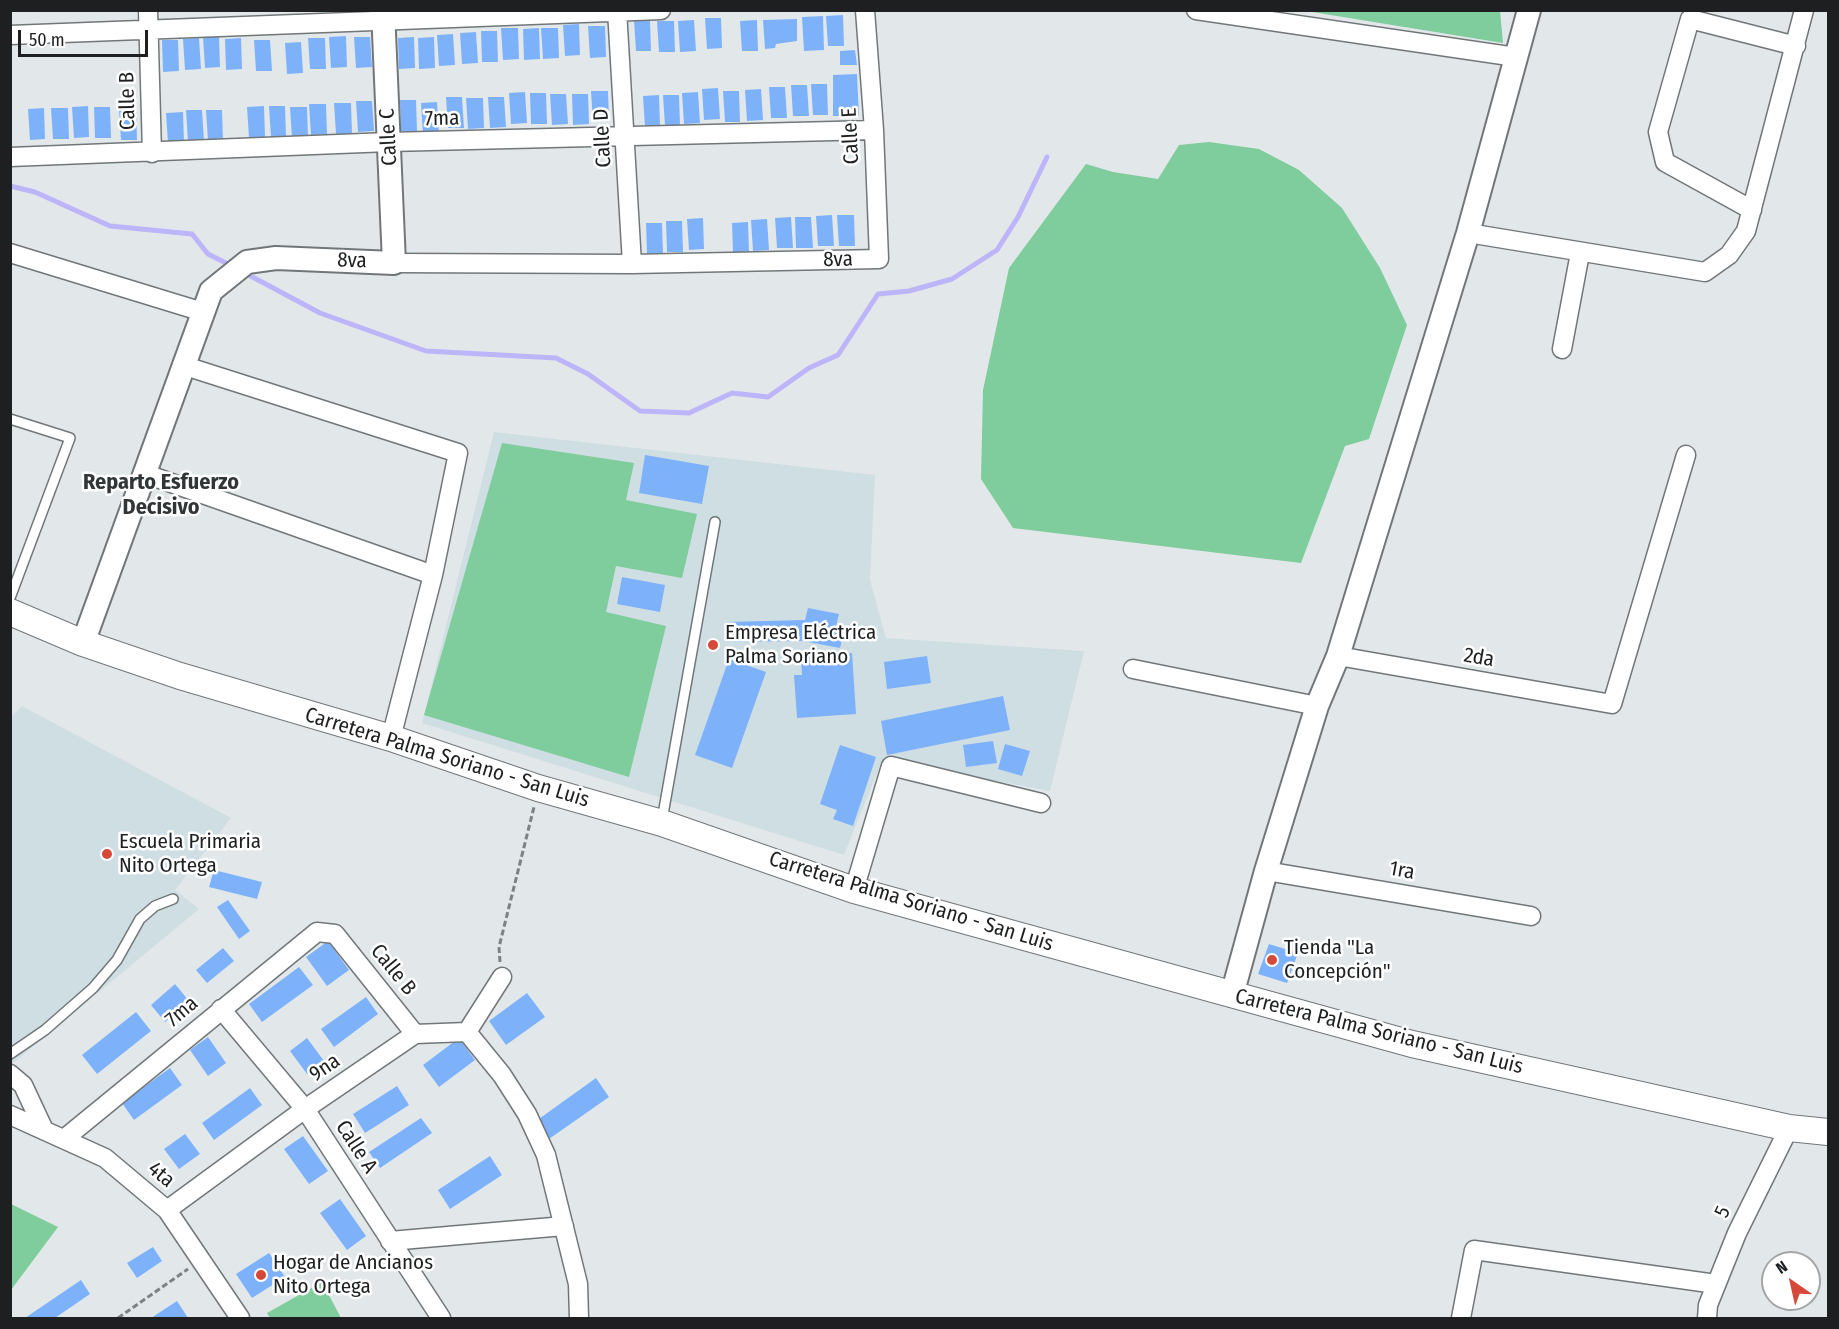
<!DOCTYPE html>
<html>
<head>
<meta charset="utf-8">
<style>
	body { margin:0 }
	#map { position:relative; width:1839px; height:1329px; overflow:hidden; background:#e2e8ea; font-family:"Fira Sans Condensed",sans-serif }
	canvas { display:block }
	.frame { position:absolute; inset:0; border:12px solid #1d1f20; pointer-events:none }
	.north { position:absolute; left:1761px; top:1251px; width:60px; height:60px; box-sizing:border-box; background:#fff; border:2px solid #a5a5a6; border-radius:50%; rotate:326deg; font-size:16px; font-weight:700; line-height:24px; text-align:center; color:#1d1f20 }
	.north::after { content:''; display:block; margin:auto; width:21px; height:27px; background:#d64938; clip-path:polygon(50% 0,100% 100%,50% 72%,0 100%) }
	.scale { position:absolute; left:18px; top:30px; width:130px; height:27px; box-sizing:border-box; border:3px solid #1d1f20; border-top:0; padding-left:8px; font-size:18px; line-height:21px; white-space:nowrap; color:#1d1f20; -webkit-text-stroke:4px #fff; paint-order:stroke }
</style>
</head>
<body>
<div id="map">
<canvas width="1839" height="1329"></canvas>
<div class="frame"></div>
<div class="north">N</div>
<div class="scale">50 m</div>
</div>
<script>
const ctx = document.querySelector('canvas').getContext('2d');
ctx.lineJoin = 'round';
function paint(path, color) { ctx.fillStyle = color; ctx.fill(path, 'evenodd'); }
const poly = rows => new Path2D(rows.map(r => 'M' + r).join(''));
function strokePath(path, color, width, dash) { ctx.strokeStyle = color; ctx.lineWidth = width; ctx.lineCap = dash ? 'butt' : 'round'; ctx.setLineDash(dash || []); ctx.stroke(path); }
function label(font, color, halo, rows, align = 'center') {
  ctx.font = font + ' "Fira Sans Condensed",sans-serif'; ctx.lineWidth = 5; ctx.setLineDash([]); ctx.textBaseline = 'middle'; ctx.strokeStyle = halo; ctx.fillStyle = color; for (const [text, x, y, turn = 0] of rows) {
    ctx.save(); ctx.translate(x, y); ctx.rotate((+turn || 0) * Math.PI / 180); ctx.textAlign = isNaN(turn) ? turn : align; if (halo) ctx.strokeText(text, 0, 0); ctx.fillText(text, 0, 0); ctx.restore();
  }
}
paint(poly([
	[494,432,875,475,870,580,886,638,1084,651,1050,791,882,760,844,855,422,723],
	[22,706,231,818,175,890,199,909,11,1065,10,718]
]), '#cfdee3');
paint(poly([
	[1306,11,1500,11,1503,43],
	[1209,142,1259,149,1299,170,1342,208,1380,268,1407,325,1369,439,1345,446,1301,563,1013,528,981,479,983,390,1009,268,1086,164,1113,172,1158,179,1179,145],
	[502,443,634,463,626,500,697,514,682,578,616,566,606,612,666,626,629,777,424,715],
	[11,1204,58,1227,11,1290],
	[322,1282,341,1318,270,1318,267,1313]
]), '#7fcc9c');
strokePath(poly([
	[10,186,35,192,110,226,192,234,208,254,230,265],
	[245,273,320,313,426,351,556,358,588,374,640,411,689,413,732,393,768,397,809,368,838,355,878,294,909,291,952,279,997,250,1018,217,1047,157]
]), '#bdb5f9', 5);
paint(poly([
	[843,15,844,46,828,46,826,16],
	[823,16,824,50,804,51,802,17],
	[705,18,721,18,722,48,707,49],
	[797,19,797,41,776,44,775,48,765,49,763,20],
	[634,20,650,20,651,51,636,51],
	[694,20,696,51,680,52,678,21],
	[757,20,758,51,742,51,740,21],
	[657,21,674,21,675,52,659,52],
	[579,24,580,55,565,56,563,25],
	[588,26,605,26,606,57,590,58],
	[501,28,518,28,519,59,503,60],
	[539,28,540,59,524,60,523,29],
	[541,28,558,28,559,58,543,59],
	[481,31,497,31,498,62,482,62],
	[476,32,478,63,462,64,460,33],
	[453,34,455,65,439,66,437,35],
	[219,36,220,67,205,68,203,37],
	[346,36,347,67,331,68,329,37],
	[354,37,370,37,372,67,356,68],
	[414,37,415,68,399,69,398,38],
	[434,37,435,68,419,69,418,38],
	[199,38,201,69,185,70,183,39],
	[241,38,242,69,226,70,225,39],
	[308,38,325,38,326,69,310,69],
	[162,40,178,40,179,71,163,72],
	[254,40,270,40,272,71,256,71],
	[301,42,303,73,287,74,285,43],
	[855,50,857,65,840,65,840,51],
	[857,74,859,116,833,116,833,75],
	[811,84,827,84,828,115,813,115],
	[791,85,807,85,809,116,793,116],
	[769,87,785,87,787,118,771,118],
	[718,88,720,119,704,120,702,89],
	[761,89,763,120,747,121,745,90],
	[591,91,608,91,609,121,593,122],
	[723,91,739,91,740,122,725,122],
	[525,92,527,123,511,124,509,93],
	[698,92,700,123,684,124,682,93],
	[530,93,546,93,547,124,531,124],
	[550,94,566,94,568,124,552,125],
	[572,94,588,94,589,124,573,125],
	[659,95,660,126,645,127,643,96],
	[663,95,679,95,680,126,665,126],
	[446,97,462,97,464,128,448,128],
	[488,97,504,97,506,127,490,128],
	[466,98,483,98,484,128,468,129],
	[400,100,416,100,417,131,401,131],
	[356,101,372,101,374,131,358,132],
	[437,102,439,133,423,134,421,103],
	[334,103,351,103,352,134,336,134],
	[309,104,326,104,327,134,311,135],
	[88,106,89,137,74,138,72,107],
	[264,106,265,137,249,138,247,107],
	[269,106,285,106,286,137,271,137],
	[94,107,110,107,111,138,95,138],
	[290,107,307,107,308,137,292,138],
	[44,108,45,139,30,140,28,109],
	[51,108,68,108,69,139,53,139],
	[119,109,136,109,137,140,121,140],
	[186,110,202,110,204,141,188,142],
	[206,110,222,110,223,141,208,141],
	[183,112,184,143,168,143,166,113],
	[832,215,834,246,818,246,816,216],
	[837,215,854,215,855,246,839,246],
	[791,217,793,248,777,248,775,218],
	[795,217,811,217,813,248,796,248],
	[703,218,704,249,689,250,687,219],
	[767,219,769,250,753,251,751,220],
	[666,221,682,221,683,252,667,252],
	[748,222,749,253,733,254,732,223],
	[646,223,662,223,663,254,647,254],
	[645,455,709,466,702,504,639,493],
	[622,577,665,585,660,612,617,604],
	[808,608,839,614,835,630,844,631,840,648,803,641,726,642,726,622,805,620],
	[852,653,856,714,797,718,794,675,802,675,801,656],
	[927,656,931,683,887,689,884,662],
	[729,659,766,672,732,768,695,755],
	[1003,696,1010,730,887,755,881,721],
	[993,741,997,763,966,767,963,745],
	[1005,744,1030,751,1022,776,998,769],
	[840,745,876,757,853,826,833,819,837,810,820,804],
	[214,870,262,882,257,899,209,887],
	[228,900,250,931,239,939,217,907],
	[328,941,349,970,327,986,306,957],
	[1269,944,1298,953,1287,983,1258,974],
	[223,948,234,961,207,983,196,970],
	[299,967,313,985,262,1022,249,1004],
	[175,984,189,1001,165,1022,151,1005],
	[527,993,545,1017,506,1045,489,1021],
	[366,997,378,1014,334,1047,321,1029],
	[136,1012,151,1031,97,1074,82,1055],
	[208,1037,226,1063,208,1076,190,1050],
	[307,1038,324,1061,307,1074,290,1051],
	[459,1038,475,1060,439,1087,423,1065],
	[170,1068,182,1085,134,1120,122,1103],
	[596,1078,609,1097,549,1139,536,1121],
	[397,1086,409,1105,365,1133,353,1114],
	[250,1088,262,1105,214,1140,202,1123],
	[421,1118,432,1133,380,1168,369,1152],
	[185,1134,200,1154,179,1169,164,1149],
	[303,1136,328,1171,309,1184,284,1149],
	[490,1156,502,1175,450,1209,438,1190],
	[340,1199,366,1236,347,1250,320,1213],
	[153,1247,162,1261,137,1278,127,1263],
	[269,1253,285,1277,252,1298,236,1274],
	[81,1280,90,1294,55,1318,25,1318],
	[177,1301,188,1318,151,1318]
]), '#7db2fb');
const service = poly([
	[10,419,70,438,10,598],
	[662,820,715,522],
	[10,1054,45,1030,93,988,117,960,140,919,155,906,173,899]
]);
const minor = poly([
	[148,10,152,153],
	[617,10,632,264],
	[1196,10,1516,57],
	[10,35,661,10],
	[10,157,389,142,874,130],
	[1752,210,1665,162,1658,132,1690,19,1796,46],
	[1468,233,1705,272,1729,255,1746,231,1804,10],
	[10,253,203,312],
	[394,263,632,264,879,259,874,130,865,10],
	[1562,349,1580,253],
	[182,365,458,453,433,575,391,738],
	[143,473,433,575],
	[1338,656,1612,704,1686,455],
	[1133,669,1317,706],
	[1266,871,1531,916],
	[854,890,891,766,1041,803],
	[221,1009,305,1109,441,1318],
	[467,1032,502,1075,527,1114,546,1155,578,1284,579,1318],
	[10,1074,23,1085,44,1130],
	[10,1115,105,1158,167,1210,240,1318],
	[64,1139,317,932,335,934,415,1034],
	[167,1210,305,1109,415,1034,467,1032,502,977],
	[390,1241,564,1226],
	[1461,1318,1474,1250,1716,1284],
	[1707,1318,1708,1305,1737,1233,1789,1128]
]);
const tertiary = poly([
	[83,643,211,291,247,262,276,258,394,263,383,10],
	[1232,995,1266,871,1317,706,1338,656,1468,233,1529,10]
]);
const secondary = poly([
	[10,612,83,643,180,676,391,738,538,788,662,823,854,890,1412,1044,1789,1128,1828,1132]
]);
strokePath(service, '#717779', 12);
strokePath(minor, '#717779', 21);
strokePath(tertiary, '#717779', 26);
strokePath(secondary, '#717779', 28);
strokePath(poly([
	[500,962,499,947,534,807],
	[118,1318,188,1269]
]), '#7d8183', 3, [6, 3]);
strokePath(service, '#fff', 9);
strokePath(minor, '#fff', 18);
strokePath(tertiary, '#fff', 22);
strokePath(secondary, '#fff', 26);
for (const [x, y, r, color] of [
	[713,645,6,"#d64938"],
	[107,854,6,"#d64938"],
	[1272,960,6,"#d64938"],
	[261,1275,6,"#d64938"]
]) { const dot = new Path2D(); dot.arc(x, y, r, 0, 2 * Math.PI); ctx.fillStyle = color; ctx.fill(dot); strokePath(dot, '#fff', 2); }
label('21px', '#1d1f20', '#fff', [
	["Calle B",128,101,-91],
	["7ma",442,119,-1],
	["Calle E",851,136,-93],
	["Calle C",389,137,-93],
	["Calle D",603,138,-93],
	["8va",838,260,-1],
	["8va",352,261,2],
	["2da",1479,658,10],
	["Carretera Palma Soriano - San Luis",447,758,17],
	["1ra",1402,871,10],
	["Carretera Palma Soriano - San Luis",911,902,17],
	["Calle B",393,970,51],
	["7ma",182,1012,-40],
	["Carretera Palma Soriano - San Luis",1379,1032,14],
	["9na",325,1068,-34],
	["Calle A",356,1147,57],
	["4ta",161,1175,40],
	["5",1723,1212,-64]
]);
label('21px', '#1d1f20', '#fff', [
	["Empresa Eléctrica",725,633],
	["Palma Soriano",725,657],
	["Escuela Primaria",119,842],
	["Nito Ortega",119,866],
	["Tienda \"La",1284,948],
	["Concepción\"",1284,972],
	["Hogar de Ancianos",273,1263],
	["Nito Ortega",273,1287]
], 'left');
label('bold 22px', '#303537', '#fff', [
	["Reparto Esfuerzo",161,483],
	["Decisivo",161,508]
]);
</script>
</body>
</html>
